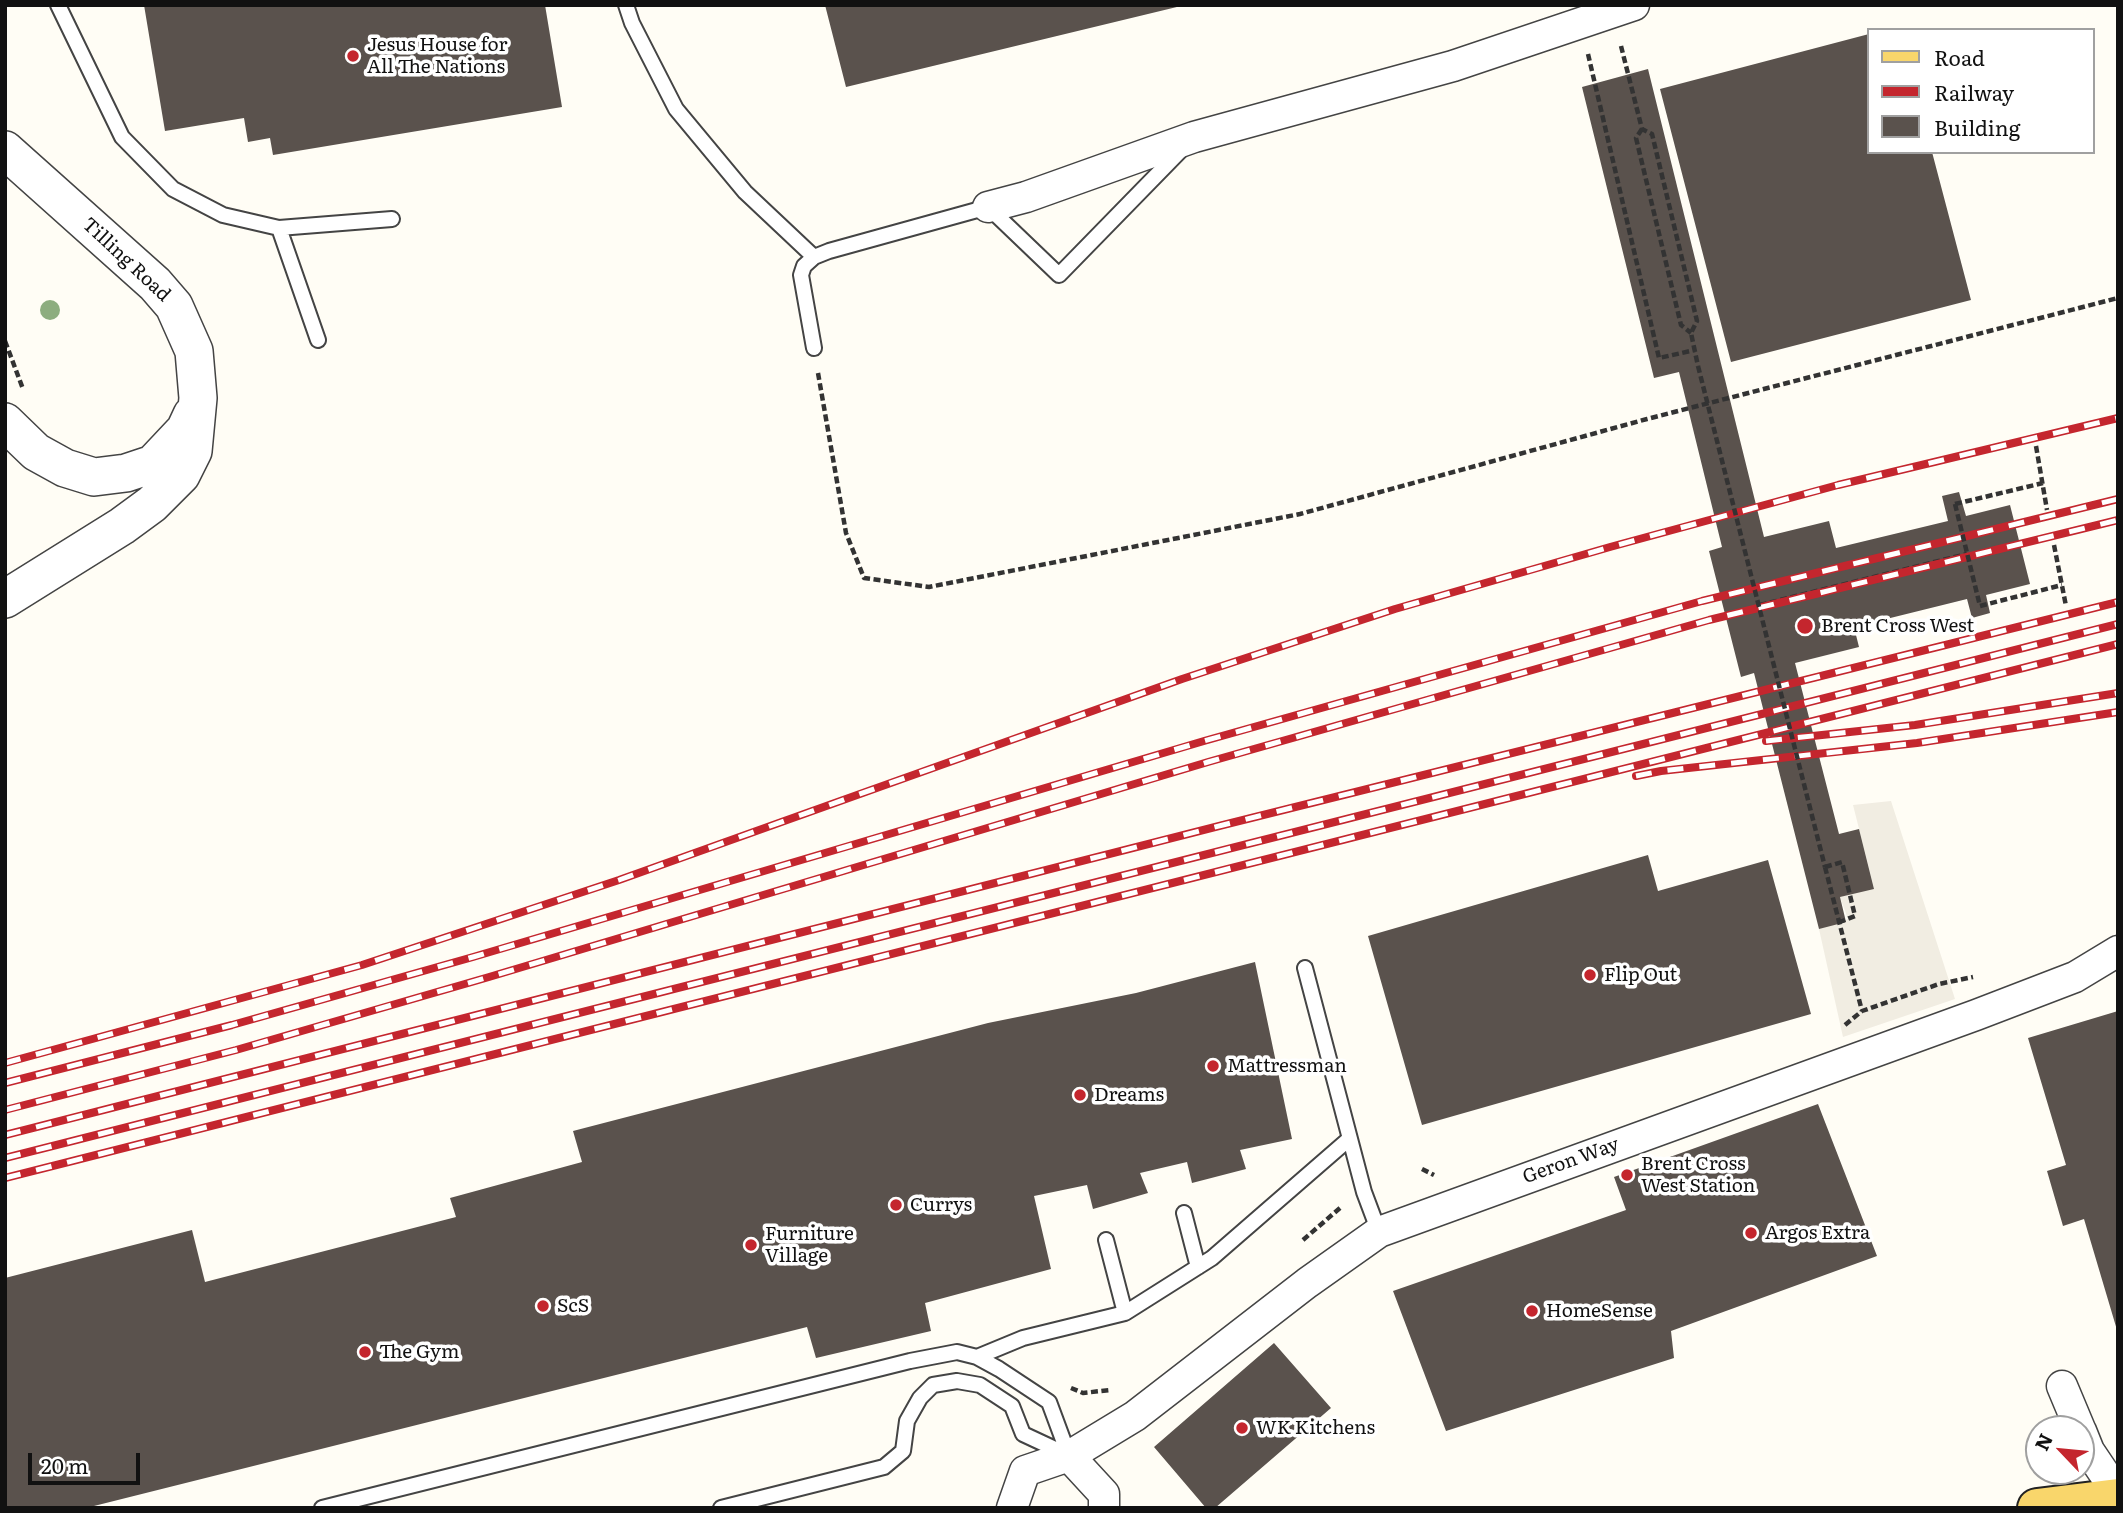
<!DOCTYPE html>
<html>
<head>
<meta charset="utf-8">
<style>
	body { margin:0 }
	#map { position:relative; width:2123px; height:1513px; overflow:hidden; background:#fffdf5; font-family:Literata,serif }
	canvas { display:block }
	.frame { position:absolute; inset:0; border:7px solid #111; pointer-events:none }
	.legend { position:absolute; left:1867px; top:28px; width:228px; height:126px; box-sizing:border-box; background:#fff; border:2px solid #a0a0a0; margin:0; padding:9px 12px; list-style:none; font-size:21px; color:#111 }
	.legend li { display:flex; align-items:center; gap:14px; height:35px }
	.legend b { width:35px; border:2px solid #a0a0a0 }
	.north { position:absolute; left:2025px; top:1415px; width:70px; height:70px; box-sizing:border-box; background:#fff; border:2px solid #a0a0a0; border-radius:50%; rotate:296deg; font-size:19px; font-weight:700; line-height:28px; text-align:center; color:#111 }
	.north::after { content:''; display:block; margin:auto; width:24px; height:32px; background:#c4262e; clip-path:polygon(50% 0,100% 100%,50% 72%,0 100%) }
	.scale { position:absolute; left:28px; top:1453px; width:112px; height:32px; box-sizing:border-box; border:4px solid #111; border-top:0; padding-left:9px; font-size:21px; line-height:24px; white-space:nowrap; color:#111; -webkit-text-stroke:5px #fff; paint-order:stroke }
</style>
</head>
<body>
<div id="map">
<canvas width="2123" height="1513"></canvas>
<div class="frame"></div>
<ul class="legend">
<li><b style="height:9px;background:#f9d66b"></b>Road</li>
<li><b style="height:9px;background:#c4262e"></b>Railway</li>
<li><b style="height:19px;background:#5a524d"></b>Building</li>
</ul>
<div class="north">N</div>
<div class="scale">20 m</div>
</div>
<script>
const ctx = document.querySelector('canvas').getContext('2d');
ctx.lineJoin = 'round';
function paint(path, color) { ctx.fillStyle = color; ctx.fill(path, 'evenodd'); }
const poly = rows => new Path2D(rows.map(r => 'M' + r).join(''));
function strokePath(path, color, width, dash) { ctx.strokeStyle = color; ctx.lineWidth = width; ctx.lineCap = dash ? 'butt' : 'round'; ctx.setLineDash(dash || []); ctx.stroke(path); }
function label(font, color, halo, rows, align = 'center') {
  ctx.font = font + ' Literata,serif'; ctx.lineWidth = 7; ctx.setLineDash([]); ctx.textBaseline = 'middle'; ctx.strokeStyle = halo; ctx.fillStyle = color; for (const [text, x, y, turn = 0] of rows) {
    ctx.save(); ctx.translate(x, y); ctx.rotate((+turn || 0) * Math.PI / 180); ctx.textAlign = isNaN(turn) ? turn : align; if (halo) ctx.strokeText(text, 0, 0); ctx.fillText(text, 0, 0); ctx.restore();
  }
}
paint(poly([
	[1891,801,1955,999,1843,1037,1819,929,1848,919,1840,897,1874,888,1853,805]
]), '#f1ede2');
paint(poly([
	[144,5,545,5,562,107,273,155,270,138,248,142,244,118,165,131],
	[825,5,1181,5,1181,6,846,87],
	[1869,34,1869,152,1932,152,1971,300,1731,362,1660,89],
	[1648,69,1764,537,1829,521,1836,548,1948,521,1942,496,1959,492,1966,516,2010,505,2030,584,1986,595,1990,613,1972,618,1967,599,1854,627,1859,647,1795,663,1839,834,1859,829,1874,889,1840,897,1846,922,1819,929,1754,673,1741,677,1709,551,1722,547,1679,372,1654,378,1582,87],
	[1648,855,1658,891,1768,860,1811,1014,1422,1125,1368,936],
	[1255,962,1292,1139,1240,1150,1246,1169,1192,1183,1187,1162,1140,1173,1148,1193,1093,1209,1087,1185,1034,1196,1051,1269,925,1303,931,1331,816,1358,807,1327,86,1508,5,1508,5,1278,192,1230,205,1282,456,1217,450,1198,582,1162,573,1131,988,1023,1136,993],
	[2118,1011,2118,1330,2117,1330,2084,1219,2063,1226,2047,1171,2066,1165,2028,1038],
	[1818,1104,1877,1256,1671,1331,1674,1358,1446,1431,1393,1291,1626,1210,1614,1177],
	[1274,1343,1331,1408,1215,1508,1206,1508,1154,1447]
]), '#5a524d');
const service = poly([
	[58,5,122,137,173,189,223,215,279,228,392,219],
	[626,5,632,23,676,109,745,192,814,257,829,251,988,207,1059,275,1183,148],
	[279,228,318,340],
	[814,348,801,275,804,266,814,257],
	[1305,968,1364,1192,1379,1232],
	[1184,1213,1198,1267],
	[1125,1313,1212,1258,1349,1139],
	[977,1357,1023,1338,1125,1313,1106,1240],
	[322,1508,910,1361,957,1352,977,1357,999,1369,1049,1402,1069,1456],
	[721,1508,884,1467,903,1451,907,1421,920,1398,933,1385,957,1381,980,1385,1012,1406,1023,1434,1068,1455]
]);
const minor = poly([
	[988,207,1026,197,1194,137,1453,66,1634,5],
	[2062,1386,2080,1429],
	[2081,1431,2089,1451,2118,1494],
	[1069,1456,1104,1494,1104,1508],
	[1012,1508,1025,1471,1069,1456,1135,1416,1307,1283,1379,1232,1976,1015,2075,977,2118,951]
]);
const tertiary = poly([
	[5,150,155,284,174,306,194,351,198,398,193,451,181,475,152,504,122,526,5,599],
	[5,422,36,452,65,468,94,477,126,473,153,464,185,430,192,415]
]);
const primary = poly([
	[2037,1508,2118,1498]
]);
strokePath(service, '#444', 18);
strokePath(minor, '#444', 33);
strokePath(tertiary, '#444', 40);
strokePath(primary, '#222', 42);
strokePath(poly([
	[1621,46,1642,129,1652,134,1697,321,1691,333,1698,366],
	[1588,54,1659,358,1695,350],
	[1642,129,1636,138,1681,325,1691,333],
	[5,341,23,389],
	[818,373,846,533,864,578,929,587,1300,514,1647,419,2118,298],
	[2036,446,2047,510],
	[1955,504,2043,483],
	[2054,545,2066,606],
	[1760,605,1967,554],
	[1980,606,2062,585],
	[1825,867,1862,1011],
	[1825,867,1842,862,1855,916,1840,922],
	[1845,1025,1862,1011,1939,984,1973,977],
	[1422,1169,1434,1175],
	[1303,1240,1340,1208],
	[1071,1388,1083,1393,1110,1390]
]), '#333', 4.5, [7, 3.5]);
strokePath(service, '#fff', 14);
strokePath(minor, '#fff', 30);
strokePath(tertiary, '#fff', 37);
strokePath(primary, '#f9d66b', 38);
const rail = poly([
	[1766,741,1915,725,2118,693],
	[1636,776,1661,771,1917,743,2118,712],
	[5,1063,362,965,619,880,1182,679,1395,609,1610,547,1838,485,2118,418],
	[5,1083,232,1025,473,957,1204,741,1702,601,2118,499],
	[5,1110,236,1050,489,977,1208,762,1709,620,2118,520],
	[5,1135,1223,825,2118,602],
	[5,1158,2118,624],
	[5,1178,2118,644]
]);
strokePath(rail, '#c4262e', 8);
strokePath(rail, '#fff', 5, [16]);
strokePath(poly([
	[1698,366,1825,867],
	[1955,504,1980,606]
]), '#333', 4.5, [7, 3.5]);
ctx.fillStyle = '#8dad7f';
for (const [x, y] of [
	[50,310]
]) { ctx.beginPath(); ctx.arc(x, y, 10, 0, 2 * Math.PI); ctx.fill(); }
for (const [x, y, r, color] of [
	[353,56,7,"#c4262e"],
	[1805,626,9,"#c4262e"],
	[1590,975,7,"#c4262e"],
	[1213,1066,7,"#c4262e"],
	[1080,1095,7,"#c4262e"],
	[1627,1175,7,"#c4262e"],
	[896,1205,7,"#c4262e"],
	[1751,1233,7,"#c4262e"],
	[751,1245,7,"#c4262e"],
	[543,1306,7,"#c4262e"],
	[1532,1311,7,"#c4262e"],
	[365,1352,7,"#c4262e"],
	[1242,1428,7,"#c4262e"]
]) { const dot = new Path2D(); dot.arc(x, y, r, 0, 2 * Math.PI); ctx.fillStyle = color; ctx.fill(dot); strokePath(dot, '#fff', 2.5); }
label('19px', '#111', '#fff', [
	["Jesus House for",367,45],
	["All The Nations",367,67],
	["Brent Cross West",1821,626],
	["Flip Out",1604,975],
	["Mattressman",1227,1066],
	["Dreams",1094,1095],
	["Brent Cross",1641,1164],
	["West Station",1641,1186],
	["Currys",910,1205],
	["Argos Extra",1765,1233],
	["Furniture",765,1234],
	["Village",765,1256],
	["ScS",557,1306],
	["HomeSense",1546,1311],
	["The Gym",379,1352],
	["WK Kitchens",1256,1428]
], 'left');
label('19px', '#111', '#fff', [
	["Tilling Road",126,260,43],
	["Geron Way",1571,1161,-20]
]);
</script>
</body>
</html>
